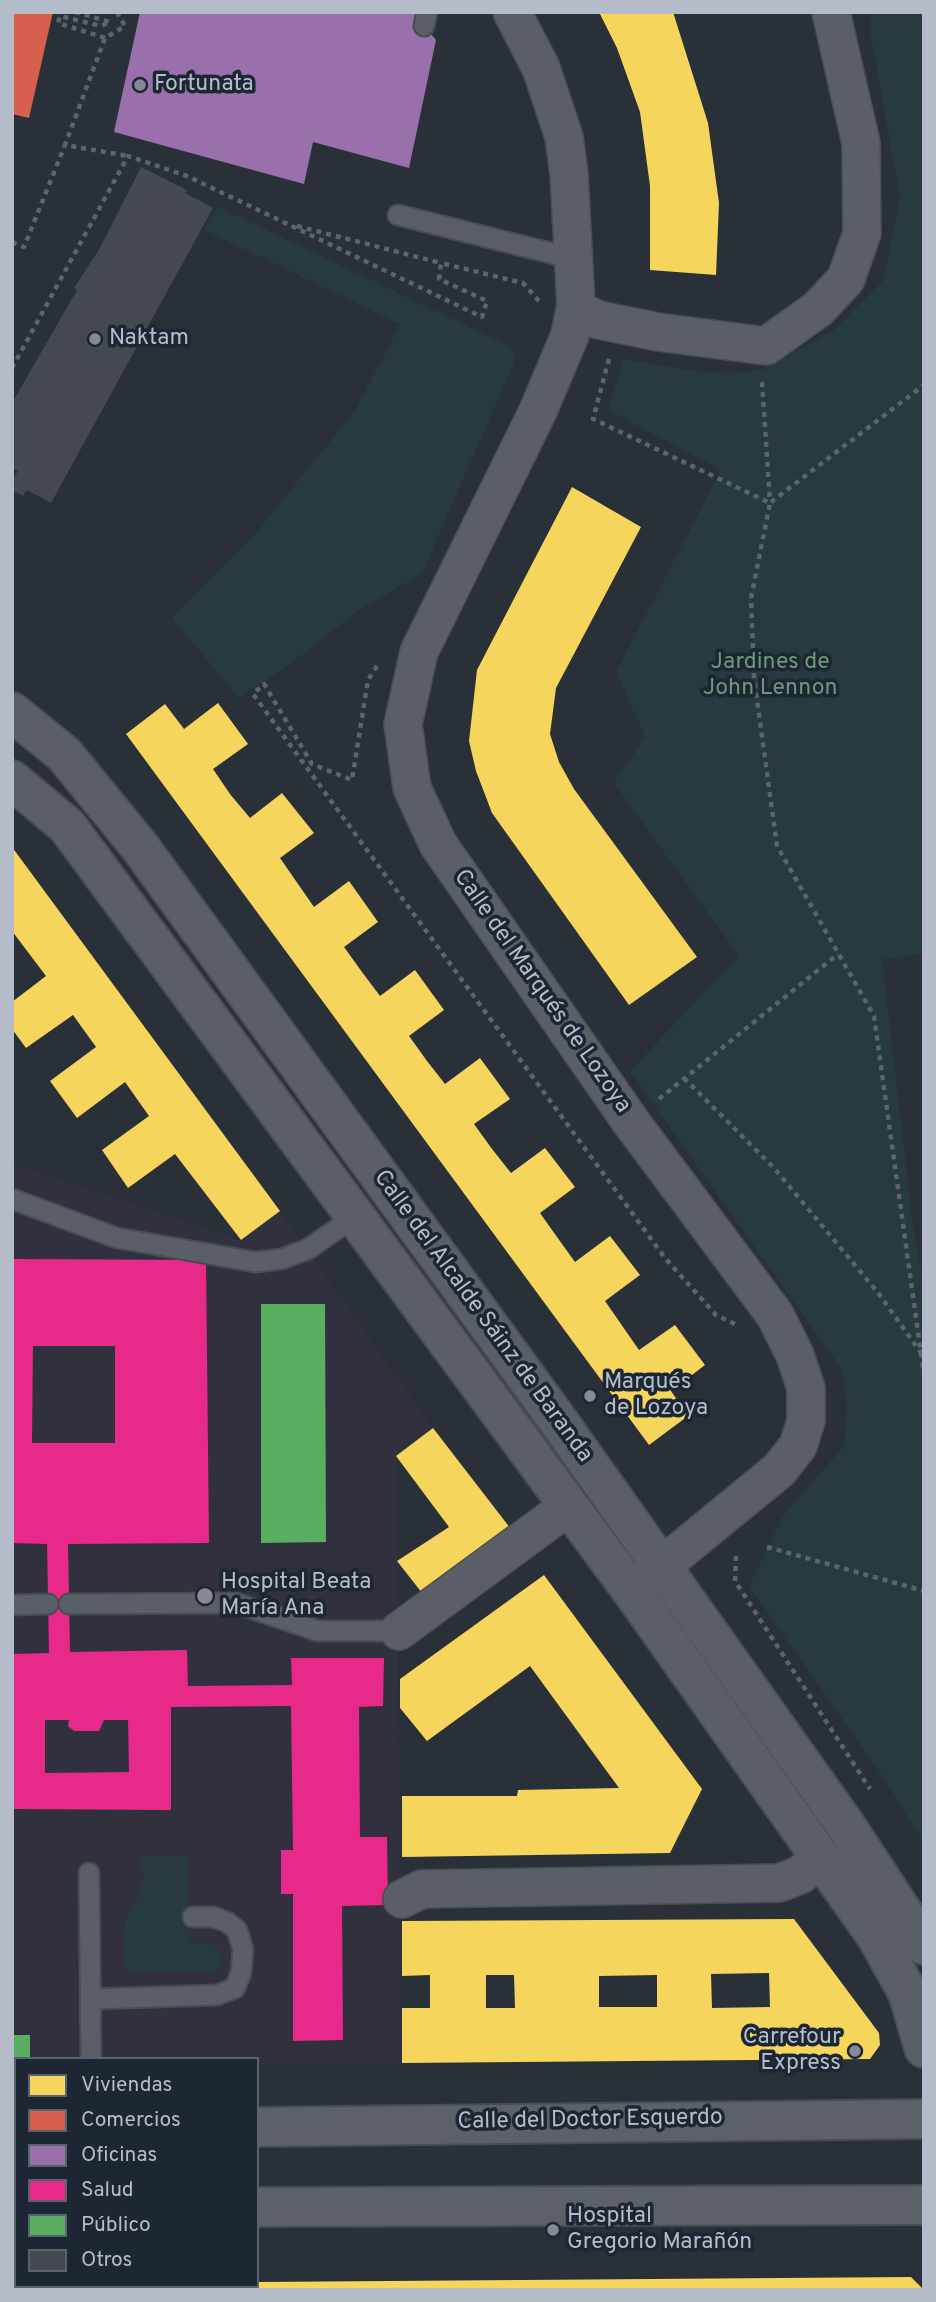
<!DOCTYPE html>
<html>
<head>
<meta charset="utf-8">
<style>
	body { margin:0 }
	#map { position:relative; width:936px; height:2302px; overflow:hidden; background:#2a3038; font-family:Overpass,sans-serif }
	canvas { display:block }
	.frame { position:absolute; inset:0; border:14px solid #b4bcc9; pointer-events:none }
	.legend { position:absolute; left:14px; top:2057px; width:245px; height:231px; box-sizing:border-box; background:#1d2633; border:2px solid #59626f; margin:0; padding:9px 12px; list-style:none; font-size:21px; color:#b4bcc9 }
	.legend li { display:flex; align-items:center; gap:14px; height:35px }
	.legend b { width:35px; border:2px solid #59626f }
</style>
</head>
<body>
<div id="map">
<canvas width="936" height="2302"></canvas>
<div class="frame"></div>
<ul class="legend">
<li><b style="height:19px;background:#f6d55c"></b>Viviendas</li>
<li><b style="height:19px;background:#d6604d"></b>Comercios</li>
<li><b style="height:19px;background:#9970ab"></b>Oficinas</li>
<li><b style="height:19px;background:#e7298a"></b>Salud</li>
<li><b style="height:19px;background:#5aae61"></b>Público</li>
<li><b style="height:19px;background:#444950"></b>Otros</li>
</ul>
</div>
<script>
const ctx = document.querySelector('canvas').getContext('2d');
ctx.lineJoin = 'round';
function paint(path, color) { ctx.fillStyle = color; ctx.fill(path, 'evenodd'); }
const poly = rows => new Path2D(rows.map(r => 'M' + r).join(''));
function strokePath(path, color, width, dash) { ctx.strokeStyle = color; ctx.lineWidth = width; ctx.lineCap = dash ? 'butt' : 'round'; ctx.setLineDash(dash || []); ctx.stroke(path); }
function label(font, color, halo, rows, align = 'center') {
  ctx.font = font + ' Overpass,sans-serif'; ctx.lineWidth = 7; ctx.setLineDash([]); ctx.textBaseline = 'middle'; ctx.strokeStyle = halo; ctx.fillStyle = color; for (const [text, x, y, turn = 0] of rows) {
    ctx.save(); ctx.translate(x, y); ctx.rotate((+turn || 0) * Math.PI / 180); ctx.textAlign = isNaN(turn) ? turn : align; if (halo) ctx.strokeText(text, 0, 0); ctx.fillText(text, 0, 0); ctx.restore();
  }
}
paint(poly([
	[12,1164,241,1240,280,1211,433,1428,396,1456,402,2063,257,2066,257,2059,16,2059,16,2072,12,2072]
]), '#31303e');
paint(poly([
	[871,12,924,12,924,954,882,959,913,1226,924,1288,924,1843,881,1774,749,1586,783,1516,844,1446,847,1409,842,1370,630,1071,739,956,614,783,645,737,616,672,721,470,608,410,623,359,696,371,734,373,762,370,834,330,883,281,900,198,870,31],
	[217,206,513,348,515,361,422,573,358,611,290,664,239,698,172,618,262,526,356,409,400,324,204,230],
	[187,1855,190,1942,213,1944,221,1952,221,1966,215,1973,124,1970,126,1918,138,1899,144,1876,138,1856]
]), '#273a3e');
paint(poly([
	[599,12,673,12,708,123,719,203,716,275,650,270,650,186,640,112,617,48],
	[572,487,641,527,556,688,550,734,559,762,574,789,697,957,629,1005,492,813,476,771,469,741,477,670],
	[218,703,248,744,213,769,230,794,250,818,282,793,314,833,280,858,314,907,349,881,378,922,344,947,362,972,380,996,415,970,444,1010,409,1036,427,1061,445,1084,480,1058,510,1099,474,1124,492,1149,511,1173,545,1148,575,1187,540,1213,557,1237,575,1262,610,1236,640,1275,605,1301,639,1350,675,1325,705,1365,671,1391,688,1416,649,1445,126,734,165,704,184,729],
	[12,847,280,1211,241,1240,175,1154,128,1188,102,1150,149,1116,125,1082,77,1118,50,1081,96,1047,73,1015,26,1048,12,1029,12,1002,46,976,12,931],
	[433,1428,514,1533,426,1598,397,1561,449,1527,396,1456],
	[544,1575,702,1789,670,1853,402,1857,402,1796,517,1796,518,1790,619,1788,530,1666,427,1741,400,1708,400,1679],
	[794,1919,879,2033,880,2045,870,2059,402,2063,402,2008,430,2008,430,1975,402,1976,402,1921],
	[769,1973,770,2007,712,2008,711,1974],
	[486,1975,514,1975,515,2008,486,2008],
	[657,1975,657,2007,599,2007,599,1976],
	[911,2277,924,2290,251,2290,259,2282]
]), '#f6d55c');
paint(poly([
	[12,12,53,12,29,118,12,114]
]), '#d6604d');
paint(poly([
	[140,12,413,12,436,40,409,168,313,142,304,184,114,132]
]), '#9970ab');
paint(poly([
	[12,1259,206,1260,209,1543,68,1544,70,1652,187,1650,188,1686,292,1685,291,1658,384,1658,383,1706,359,1707,360,1837,387,1837,388,1905,342,1906,343,2040,293,2041,293,1894,281,1894,281,1850,293,1850,291,1706,171,1707,171,1810,12,1809,12,1654,49,1653,47,1544,12,1543],
	[33,1346,115,1346,115,1443,32,1443],
	[45,1720,69,1720,68,1726,74,1731,99,1731,104,1720,128,1720,129,1772,45,1773]
]), '#e7298a');
paint(poly([
	[261,1304,325,1304,326,1542,261,1543],
	[12,2035,30,2035,30,2059,16,2059,16,2065,12,2065]
]), '#5aae61');
paint(poly([
	[141,167,187,190,185,193,213,208,51,503,27,490,23,496,12,490,12,480,18,471,12,468,12,403,77,290,74,288,100,248]
]), '#444950');
const service = poly([
	[424,26,427,12],
	[398,215,575,259],
	[12,1199,117,1238,255,1262,282,1259,308,1249,357,1215],
	[69,1604,236,1603,318,1631,399,1631],
	[12,1605,48,1604],
	[89,1873,91,2059],
	[92,1999,217,1995,235,1988,241,1973,243,1949,237,1930,227,1922,213,1917,193,1917]
]);
const minor = poly([
	[512,12,541,68,564,137,569,174,576,305,570,335,538,411,419,652,403,724,412,788,438,844,631,1122,775,1315,795,1355,806,1388,806,1421,798,1446,779,1470,646,1579,641,1588],
	[576,305,581,312,599,320,658,332,766,346,818,309,846,279,862,233,861,143,831,12],
	[399,1631,569,1506],
	[402,1899,422,1889,779,1883,800,1875,821,1858],
	[121,2286,121,2290],
	[214,2286,214,2290]
]);
const tertiary = poly([
	[12,712,64,754,140,847,554,1415,846,1826,924,1945],
	[12,780,67,826,637,1598,877,1937,908,1993,924,2048]
]);
const primary = poly([
	[257,2127,924,2119],
	[12,2132,16,2131],
	[257,2207,924,2205],
	[12,2211,16,2211]
]);
strokePath(service, '#484c53', 23);
strokePath(minor, '#484c53', 40);
strokePath(tertiary, '#484c53', 42);
strokePath(primary, '#484c55', 42);
strokePath(poly([
	[75,12,110,22,101,26,60,16,58,23,105,38],
	[117,12,125,26,105,38,65,145,128,156],
	[297,226,441,263],
	[12,242,24,247,65,145],
	[609,359,593,419,770,503,751,598,754,678,777,846,874,1016,924,1375],
	[12,368,128,156,187,176,482,317,487,301,439,279,441,263,523,283,539,301],
	[762,382,770,502],
	[771,502,924,385],
	[377,666,368,680,352,780,312,764,264,684,253,694,665,1258,716,1315,735,1324],
	[684,1078,774,1168,879,1294,921,1353],
	[659,1099,838,954],
	[767,1547,924,1591],
	[736,1556,735,1581,870,1789]
]), '#5d636a', 4.5, [5, 5]);
strokePath(service, '#5a5e66', 19);
strokePath(minor, '#5a5e66', 37);
strokePath(tertiary, '#5a5e66', 38);
strokePath(primary, '#5c6168', 38);
for (const [x, y, r, color] of [
	[140,85,7,"#848b96"],
	[95,339,7,"#848b96"],
	[590,1396,7,"#848b96"],
	[205,1596,9,"#848b96"],
	[855,2051,7,"#848b96"],
	[553,2230,7,"#848b96"]
]) { const dot = new Path2D(); dot.arc(x, y, r, 0, 2 * Math.PI); ctx.fillStyle = color; ctx.fill(dot); strokePath(dot, '#1d2633', 2.5); }
label('23px', '#b4bcc9', '#1d2633', [
	["Fortunata",154,85],
	["Naktam",109,339],
	["Marqués",604,1383],
	["de Lozoya",604,1409],
	["Hospital Beata",221,1583],
	["María Ana",221,1609],
	["Carrefour",841,2038,"right"],
	["Express",841,2064,"right"],
	["Hospital",567,2217],
	["Gregorio Marañón",567,2243]
], 'left');
label('23px', '#6b9a76', '#1d2633', [
	["Jardines de",770,663],
	["John Lennon",770,689]
]);
label('23px', '#b4bcc9', '#1d2633', [
	["Calle del Marqués de Lozoya",541,992,55],
	["Calle del Alcalde Sáinz de Baranda",482,1317,54],
	["Calle del Doctor Esquerdo",590,2121,-1]
]);
</script>
</body>
</html>
